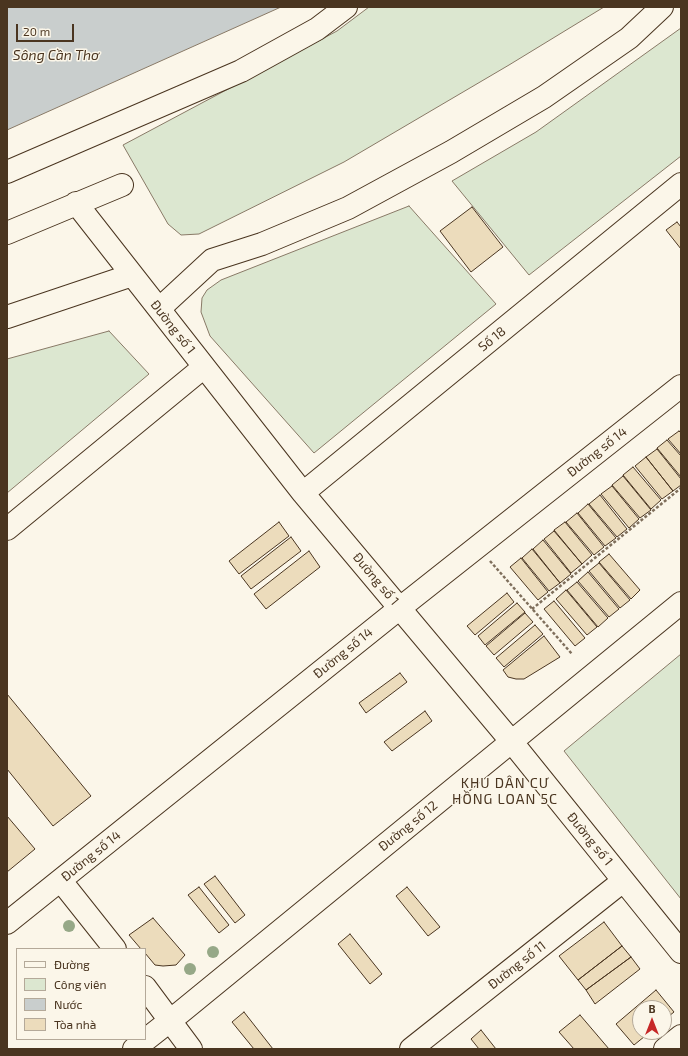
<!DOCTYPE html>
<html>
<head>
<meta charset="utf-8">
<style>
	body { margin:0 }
	#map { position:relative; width:688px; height:1056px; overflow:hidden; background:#fbf6e9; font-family:"Exo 2",sans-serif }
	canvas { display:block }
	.frame { position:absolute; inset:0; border:8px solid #4a3520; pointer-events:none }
	.legend { position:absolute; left:16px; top:948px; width:130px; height:92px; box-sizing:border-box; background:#fbf6e9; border:1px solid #b4a999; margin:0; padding:5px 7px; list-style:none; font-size:12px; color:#4a3520 }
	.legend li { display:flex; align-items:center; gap:8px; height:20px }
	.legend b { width:20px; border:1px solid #b4a999 }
	.north { position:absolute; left:632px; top:1000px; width:40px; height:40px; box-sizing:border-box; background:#fbf6e9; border:1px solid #b4a999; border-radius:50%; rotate:0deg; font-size:11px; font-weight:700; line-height:16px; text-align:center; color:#4a3520 }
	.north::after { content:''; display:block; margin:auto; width:14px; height:18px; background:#c62828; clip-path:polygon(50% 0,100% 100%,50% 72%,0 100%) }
	.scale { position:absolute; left:16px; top:24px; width:58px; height:18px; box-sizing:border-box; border:2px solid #4a3520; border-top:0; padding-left:5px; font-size:12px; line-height:14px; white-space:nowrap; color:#4a3520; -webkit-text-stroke:3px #fbf6e9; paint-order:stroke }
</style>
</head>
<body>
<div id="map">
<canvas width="688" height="1056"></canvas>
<div class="frame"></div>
<ul class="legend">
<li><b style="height:5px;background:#fbf6e9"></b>Đường</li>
<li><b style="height:11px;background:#dce7d0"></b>Công viên</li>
<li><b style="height:11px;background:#c9cecd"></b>Nước</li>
<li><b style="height:11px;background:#ecdcbc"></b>Tòa nhà</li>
</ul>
<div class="north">B</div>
<div class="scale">20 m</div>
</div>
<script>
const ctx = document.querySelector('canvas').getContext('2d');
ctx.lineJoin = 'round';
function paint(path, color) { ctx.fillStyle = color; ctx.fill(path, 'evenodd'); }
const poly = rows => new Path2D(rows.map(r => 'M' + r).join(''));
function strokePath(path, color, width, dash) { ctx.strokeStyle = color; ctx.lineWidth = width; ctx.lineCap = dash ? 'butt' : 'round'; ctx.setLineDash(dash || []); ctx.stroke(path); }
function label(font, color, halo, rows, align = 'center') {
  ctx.font = font + ' "Exo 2",sans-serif'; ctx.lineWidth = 3; ctx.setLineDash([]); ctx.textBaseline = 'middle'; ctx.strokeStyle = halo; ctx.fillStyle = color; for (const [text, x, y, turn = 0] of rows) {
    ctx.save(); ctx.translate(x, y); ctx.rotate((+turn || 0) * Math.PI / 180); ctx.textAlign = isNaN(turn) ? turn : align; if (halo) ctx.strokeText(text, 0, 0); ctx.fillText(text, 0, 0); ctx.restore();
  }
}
const green = poly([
	[369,7,604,7,509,65,344,162,199,234,181,235,168,224,123,145,337,31,369,7],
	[681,28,681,156,529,275,452,181,536,132,681,28],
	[409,206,496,304,314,453,210,336,201,312,202,298,207,290,221,280,409,206],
	[109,331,149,374,7,493,7,359,109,331],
	[681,654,681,899,564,751,681,654]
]);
paint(green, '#dce7d0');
strokePath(green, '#887966', 1);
const water = poly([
	[7,7,281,7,7,130,7,7]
]);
paint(water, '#c9cecd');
strokePath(water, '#887966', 1);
const building = poly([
	[472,207,503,247,471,272,440,231,472,207],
	[677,222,681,227,681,249,666,230,677,222],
	[679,431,681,433,681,454,668,439,679,431],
	[667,440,681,456,681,477,657,448,667,440],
	[657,449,681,479,681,485,673,491,646,457,657,449],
	[646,457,673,491,662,499,635,466,646,457],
	[633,467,661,500,651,509,623,475,633,467],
	[623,476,651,510,640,518,612,485,623,476],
	[612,486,639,519,629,528,601,494,612,486],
	[600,495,627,529,617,537,589,504,600,495],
	[588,504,616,538,605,546,578,513,588,504],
	[577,513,604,547,594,555,566,522,577,513],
	[279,522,289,536,239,574,229,561,279,522],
	[565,522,592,555,582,564,554,530,565,522],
	[554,531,582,564,571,573,544,539,554,531],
	[291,537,301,551,251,589,241,576,291,537],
	[543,540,571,574,560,583,533,549,543,540],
	[532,549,560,583,549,591,522,558,532,549],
	[309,551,320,567,266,609,254,594,309,551],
	[609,554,640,590,631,599,599,562,609,554],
	[521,558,548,592,538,600,510,567,521,558],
	[599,563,630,600,620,608,589,571,599,563],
	[588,572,619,609,609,617,578,581,588,572],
	[577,582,608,618,598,627,567,590,577,582],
	[566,590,597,627,587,635,556,599,566,590],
	[507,593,514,602,475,635,467,626,507,593],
	[554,601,585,638,575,646,544,609,554,601],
	[517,603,525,612,485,645,478,636,517,603],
	[525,613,533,622,494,655,486,646,525,613],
	[535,625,543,634,504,667,496,658,535,625],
	[544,636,560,657,524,679,516,679,508,677,503,670,544,636],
	[400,673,407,682,366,713,359,703,400,673],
	[7,694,91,796,53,826,7,769,7,694],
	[425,711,432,721,392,751,384,742,425,711],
	[7,816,35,849,7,872,7,816],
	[215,876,245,915,235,923,204,884,215,876],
	[199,887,229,925,219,933,188,895,199,887],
	[407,887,440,927,428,936,396,896,407,887],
	[153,918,185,955,176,965,163,966,155,965,145,953,145,949,141,949,129,935,153,918],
	[604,922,622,946,578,980,559,956,604,922],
	[350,934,382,974,370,984,338,944,350,934],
	[622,946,631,957,586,990,578,980,622,946],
	[631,957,640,969,595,1004,586,990,631,957],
	[656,990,674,1012,664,1020,664,1008,640,1008,640,1032,650,1032,634,1045,616,1024,656,990],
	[244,1012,273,1049,254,1049,232,1022,244,1012],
	[580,1015,609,1049,574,1049,559,1032,580,1015],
	[481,1030,496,1049,479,1049,471,1039,481,1030]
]);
paint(building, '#ecdcbc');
strokePath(building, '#4a3520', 1);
const minor = poly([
	[7,172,241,71,317,29,346,7],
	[76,203,303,493,511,741,681,952],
	[7,233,122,185],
	[159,309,212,260,262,244,348,208,451,152,544,97,629,38,662,7],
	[7,317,132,275],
	[303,493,681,184],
	[7,529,204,367],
	[61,881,115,949],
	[7,923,400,608,681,386],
	[145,987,191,1049],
	[134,1049,181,1012,681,603],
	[411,1049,623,881],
	[665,1049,681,1036]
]);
strokePath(minor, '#4a3520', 24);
strokePath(poly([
	[490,561,572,654],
	[532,609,681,488]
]), '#7f6f5c', 2.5, [3, 2]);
strokePath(minor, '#fbf6e9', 22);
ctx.fillStyle = '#96a887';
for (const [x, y] of [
	[69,926],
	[213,952],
	[190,969]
]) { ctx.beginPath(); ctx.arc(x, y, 6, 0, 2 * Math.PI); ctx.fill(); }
label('13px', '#4a3520', '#fbf6e9', [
	["Đường số 1",173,327,52],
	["Số 18",492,339,-39],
	["Đường số 14",597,452,-38],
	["Đường số 1",376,579,50],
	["Đường số 14",343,653,-39],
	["Đường số 12",408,826,-39],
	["Đường số 1",590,839,51],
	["Đường số 14",91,856,-39],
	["Đường số 11",517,965,-38]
]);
label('italic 14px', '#4a3520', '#fbf6e9', [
	["Sông Cần Thơ",56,55]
]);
ctx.letterSpacing = '1px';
label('14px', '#4a3520', '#fbf6e9', [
	["KHU DÂN CƯ",505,783],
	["HỒNG LOAN 5C",505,799]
]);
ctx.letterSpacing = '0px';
</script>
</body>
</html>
